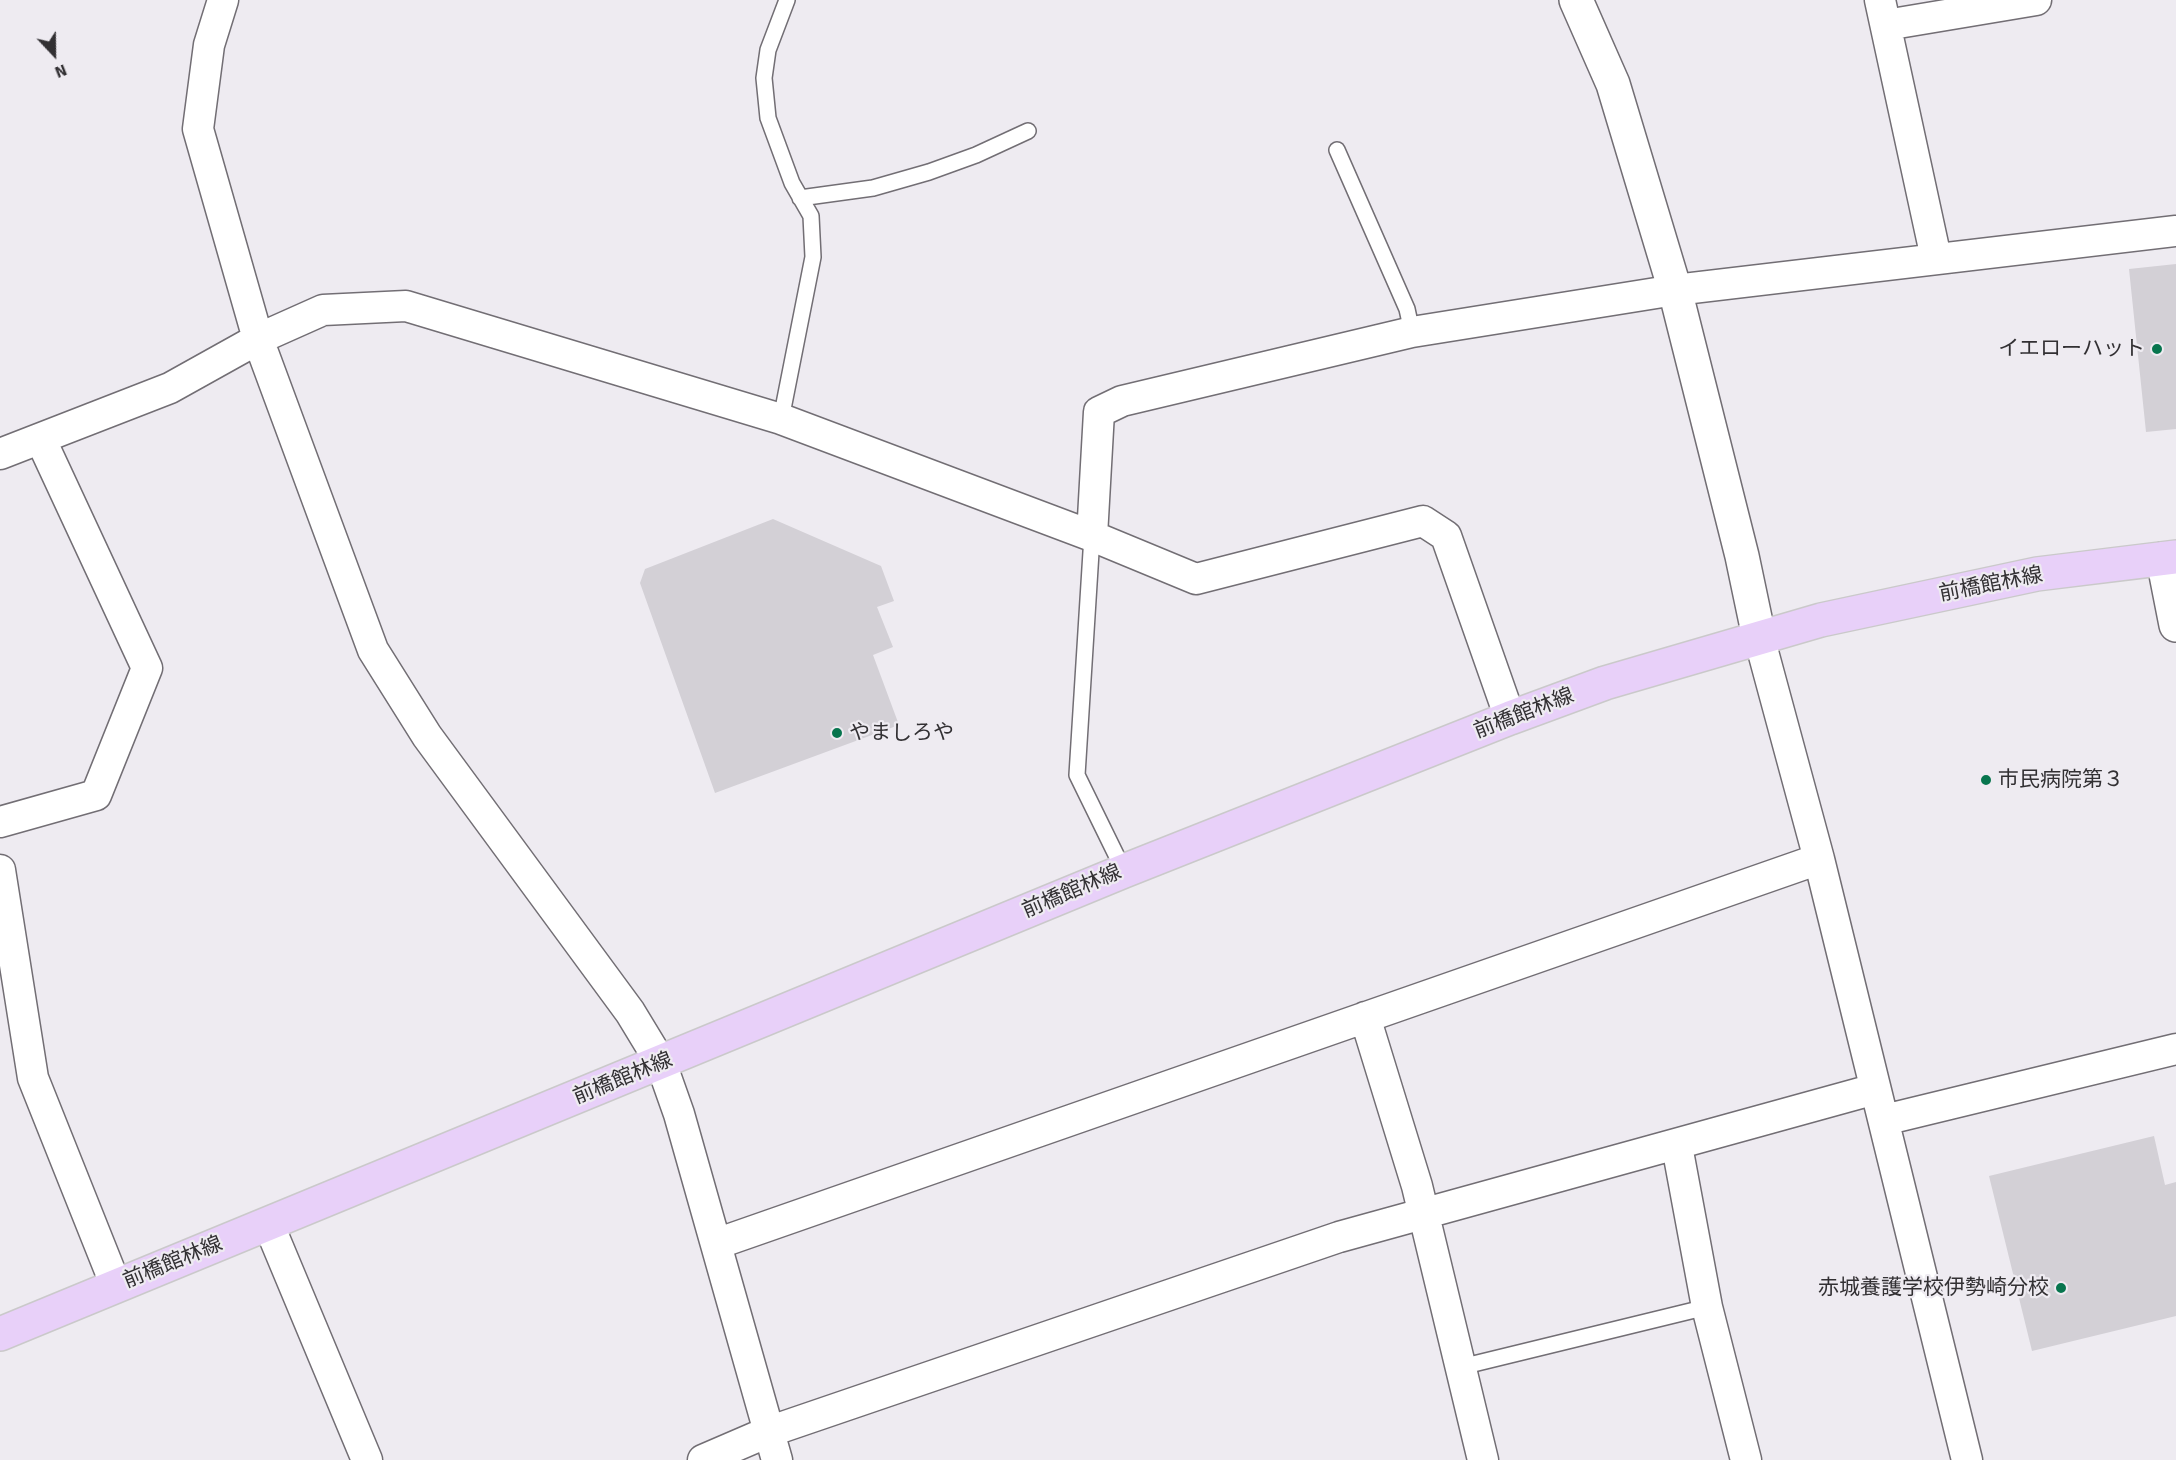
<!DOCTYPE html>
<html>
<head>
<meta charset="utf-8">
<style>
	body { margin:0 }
	#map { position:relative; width:2176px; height:1460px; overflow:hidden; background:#eeebf1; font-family:Signika,sans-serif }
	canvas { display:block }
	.north { position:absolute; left:24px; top:24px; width:60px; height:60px; -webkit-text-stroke:4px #eeebf1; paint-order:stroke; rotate:158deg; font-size:16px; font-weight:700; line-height:24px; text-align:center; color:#323033 }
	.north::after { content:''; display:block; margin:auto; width:21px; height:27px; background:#323033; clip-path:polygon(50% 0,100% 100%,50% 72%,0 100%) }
</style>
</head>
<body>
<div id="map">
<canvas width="2176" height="1460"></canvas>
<div class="north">N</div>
</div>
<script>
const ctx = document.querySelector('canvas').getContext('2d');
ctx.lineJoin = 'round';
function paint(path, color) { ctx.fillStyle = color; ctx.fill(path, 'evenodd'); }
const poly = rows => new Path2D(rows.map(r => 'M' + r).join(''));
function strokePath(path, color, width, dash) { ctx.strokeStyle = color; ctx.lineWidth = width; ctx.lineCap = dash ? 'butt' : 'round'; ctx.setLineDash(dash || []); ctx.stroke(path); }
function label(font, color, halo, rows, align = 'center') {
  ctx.font = font + ' Signika,"Noto Sans JP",sans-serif'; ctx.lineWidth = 4.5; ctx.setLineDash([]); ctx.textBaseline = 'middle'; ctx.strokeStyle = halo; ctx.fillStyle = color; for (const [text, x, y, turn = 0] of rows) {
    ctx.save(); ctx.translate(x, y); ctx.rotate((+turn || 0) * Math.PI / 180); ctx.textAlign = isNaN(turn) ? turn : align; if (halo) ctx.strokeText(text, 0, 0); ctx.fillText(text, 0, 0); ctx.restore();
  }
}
paint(poly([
	[2176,264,2176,429,2146,432,2129,269],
	[773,519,881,566,894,601,877,607,893,647,873,655,899,725,715,793,640,583,645,569],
	[2154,1136,2165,1185,2176,1182,2176,1316,2032,1351,1989,1176]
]), '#d3d0d6');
const service = poly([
	[1337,150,1407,309,1412,332],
	[800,198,873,188,929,172,976,155,1028,131],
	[781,419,813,257,811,216,792,183,768,118,764,78,768,50,787,0],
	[1092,536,1077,775,1124,871],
	[1461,1367,1707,1307]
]);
const minor = poly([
	[223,0,209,45,198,129,258,339,373,650,427,736,630,1012,661,1063,679,1114,777,1460],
	[1880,0,1936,258],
	[1886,25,2036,0],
	[0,454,170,388,258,339,323,310,406,306,781,419,1092,536,1196,579,1423,521,1446,536,1510,718],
	[1092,536,1099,412,1122,401,1412,332,1675,290,2176,231],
	[1759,637,1819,859,1967,1460],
	[0,822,96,795,147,668,41,440],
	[0,870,33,1078,116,1286],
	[1365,1017,1417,1186,1483,1460],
	[1884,1120,2176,1049],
	[1677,1146,1707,1307,1746,1460],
	[268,1223,367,1460],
	[716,1244,1819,859],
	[703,1460,768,1432,1339,1237,1875,1089]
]);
const tertiary = poly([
	[1576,0,1613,84,1675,290,1742,556,1759,637],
	[2163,559,2176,625]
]);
const primary = poly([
	[0,1334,1124,871,1510,718,1605,683,1821,620,2037,574,2176,557]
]);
strokePath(service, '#726e74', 18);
strokePath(minor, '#726e74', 33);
strokePath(tertiary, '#726e74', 36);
strokePath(primary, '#cac9ca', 36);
strokePath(service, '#fff', 15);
strokePath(minor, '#fff', 30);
strokePath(tertiary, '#fff', 33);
strokePath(primary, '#e8d0f9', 33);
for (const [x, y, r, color] of [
	[2157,349,6,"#07754e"],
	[837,733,6,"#07754e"],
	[1986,780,6,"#07754e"],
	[2061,1288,6,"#07754e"]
]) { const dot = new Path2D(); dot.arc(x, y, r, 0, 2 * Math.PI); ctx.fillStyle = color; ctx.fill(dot); strokePath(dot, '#eeebf1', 2); }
label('21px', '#323033', '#eeebf1', [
	["イエローハット",2145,349],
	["やましろや",849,733,"left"],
	["市民病院第３",1998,780,"left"],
	["赤城養護学校伊勢崎分校",2049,1288]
], 'right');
label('21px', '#323033', '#eeebf1', [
	["前橋館林線",1991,585,-11],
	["前橋館林線",1524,714,-21],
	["前橋館林線",1072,892,-23],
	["前橋館林線",623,1079,-22],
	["前橋館林線",173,1263,-22]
]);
</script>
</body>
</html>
